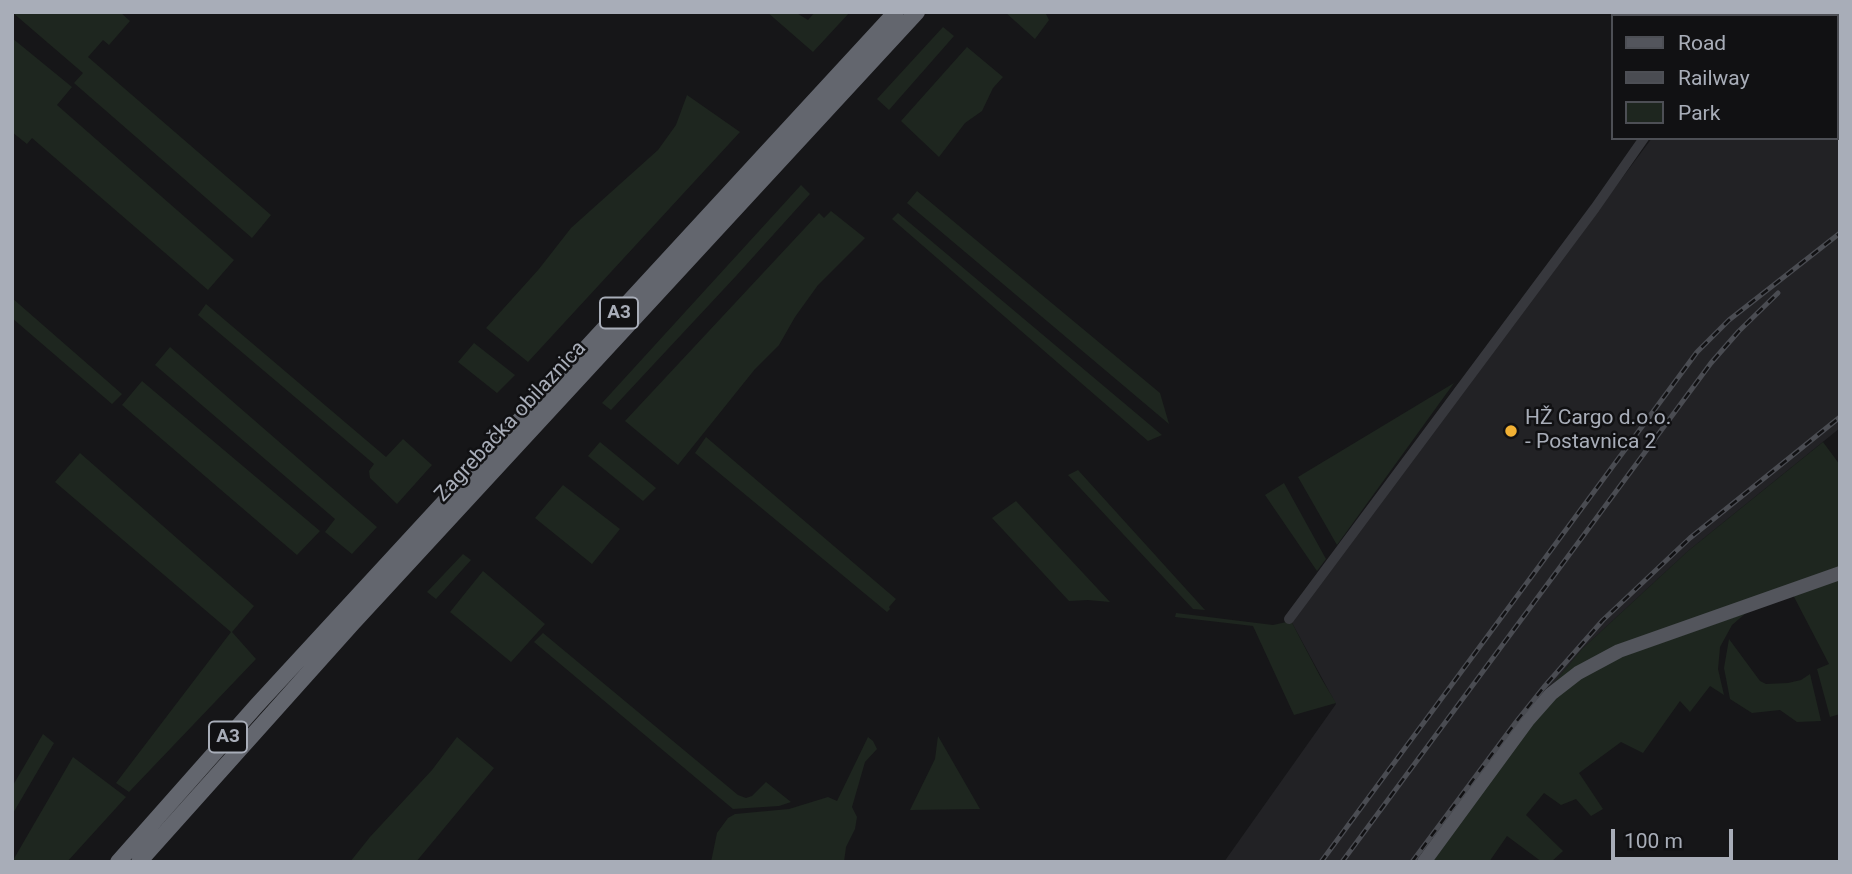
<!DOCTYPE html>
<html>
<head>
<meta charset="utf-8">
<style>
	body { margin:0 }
	#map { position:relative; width:1852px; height:874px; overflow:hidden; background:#161618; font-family:Roboto,sans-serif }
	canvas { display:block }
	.frame { position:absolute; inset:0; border:14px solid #a8adb8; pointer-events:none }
	.legend { position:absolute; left:1611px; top:14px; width:228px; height:126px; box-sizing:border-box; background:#111113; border:2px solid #4d4f55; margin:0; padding:9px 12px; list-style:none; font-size:21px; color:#a8adb8 }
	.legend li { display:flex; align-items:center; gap:14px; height:35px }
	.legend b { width:35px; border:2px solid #4d4f55 }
	.scale { position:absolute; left:1611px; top:829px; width:122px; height:32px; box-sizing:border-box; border:4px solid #a8adb8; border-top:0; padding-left:9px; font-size:21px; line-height:24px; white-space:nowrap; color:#a8adb8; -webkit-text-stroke:5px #111113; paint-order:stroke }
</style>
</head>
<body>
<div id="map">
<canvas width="1852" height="874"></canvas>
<div class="frame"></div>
<ul class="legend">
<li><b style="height:9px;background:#53555c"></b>Road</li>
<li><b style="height:9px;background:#4a4c52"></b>Railway</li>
<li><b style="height:19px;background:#1e261f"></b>Park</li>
</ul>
<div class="scale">100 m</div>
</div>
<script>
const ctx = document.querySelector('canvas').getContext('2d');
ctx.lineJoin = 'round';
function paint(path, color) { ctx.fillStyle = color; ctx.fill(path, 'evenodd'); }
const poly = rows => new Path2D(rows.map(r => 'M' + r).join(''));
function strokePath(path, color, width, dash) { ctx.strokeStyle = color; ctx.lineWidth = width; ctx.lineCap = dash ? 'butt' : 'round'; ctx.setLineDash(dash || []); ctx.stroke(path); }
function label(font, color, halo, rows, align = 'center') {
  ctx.font = font + ' Roboto,sans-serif'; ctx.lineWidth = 5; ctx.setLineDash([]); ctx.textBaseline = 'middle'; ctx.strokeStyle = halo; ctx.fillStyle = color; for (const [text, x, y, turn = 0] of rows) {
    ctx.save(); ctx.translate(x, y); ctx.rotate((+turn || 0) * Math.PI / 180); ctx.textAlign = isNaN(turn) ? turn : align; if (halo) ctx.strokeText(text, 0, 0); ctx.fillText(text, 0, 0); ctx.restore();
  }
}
paint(poly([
	[1688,12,1840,12,1840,428,1688,551,1582,649,1514,732,1419,862,1224,862,1336,704,1291,621,1652,138,1836,138,1836,16,1688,16]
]), '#222225');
paint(poly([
	[12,12,120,12,130,21,109,45,103,40,88,57,271,215,252,238,74,83,83,73],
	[767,12,795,12,808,20,815,12,850,12,813,52],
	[1005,12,1045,12,1049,20,1035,39],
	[943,27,954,36,889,110,877,99],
	[12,38,72,87,57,105,234,260,208,290,32,138,27,144,12,132],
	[967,47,1003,77,993,88,982,111,965,123,939,157,901,121],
	[687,95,740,132,528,362,486,328,539,269,571,228,658,150,676,125],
	[801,185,810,194,736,276,611,410,602,403],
	[917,191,1160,393,1169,424,907,203],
	[831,211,865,238,818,285,795,317,779,345,755,369,678,465,625,421,819,213,824,218],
	[898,213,1162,435,1148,441,892,219],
	[12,298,122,394,112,404,12,318],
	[206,304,386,457,403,439,432,465,397,504,370,478,369,471,374,464,198,315],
	[474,343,515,375,497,393,458,362],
	[170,347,377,527,352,554,325,532,335,519,155,365],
	[142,381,320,531,297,555,122,405],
	[1454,383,1337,545,1298,477],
	[706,437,896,599,889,607,890,609,887,612,695,453],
	[600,442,656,488,643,501,588,456],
	[1823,442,1840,465,1840,570,1625,645,1534,707,1582,649,1688,551],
	[80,453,254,606,232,632,256,659,129,792,116,783,231,632,55,482],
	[1078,470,1205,610,1193,609,1068,475],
	[1284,483,1326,559,1317,571,1265,495],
	[563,485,620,529,592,564,535,518],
	[1016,501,1110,602,1088,600,1069,601,992,518],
	[463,554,471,560,436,599,427,592],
	[483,571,545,624,511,662,450,612],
	[1840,577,1840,714,1830,717,1817,669,1829,664,1792,593],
	[1176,613,1273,625,1291,621,1321,678,1336,703,1294,715,1253,626,1175,617],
	[1746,613,1732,625,1720,647,1718,669,1724,695,1710,686,1690,712,1680,701,1643,753,1621,742,1579,773,1603,809,1591,816,1576,799,1561,805,1544,793,1526,815,1563,851,1551,862,1542,862,1507,836,1489,862,1428,862,1543,708,1600,664],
	[543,633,738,795,746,798,752,796,766,782,791,802,779,806,733,809,534,642],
	[1729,639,1760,681,1766,684,1788,683,1801,680,1810,674,1821,721,1797,722,1780,710,1752,713,1730,699,1724,668],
	[43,734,54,743,12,815,12,787],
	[938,736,980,809,910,810,935,759],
	[457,737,494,768,416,862,350,862,370,837,432,770],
	[868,737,873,741,877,749,865,762,852,807,857,817,855,829,846,847,844,862,711,862,717,833,728,818,735,814,789,809,828,797,837,801],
	[73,757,126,797,67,862,12,862]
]), '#1e261f');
strokePath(poly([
	[1678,16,1678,12],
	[1289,619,1595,208,1644,138]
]), '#37383d', 10);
strokePath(poly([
	[1424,862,1528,720,1551,694,1578,673,1619,651,1840,573]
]), '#53555c', 14);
strokePath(poly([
	[118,862,257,705,896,12],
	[139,862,353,623,917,12]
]), '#63666e', 16);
const rail = poly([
	[1321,862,1697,352,1729,320,1840,233],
	[1342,862,1711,363,1739,331,1778,293],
	[1412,862,1516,722,1544,687,1603,620,1690,538,1840,417]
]);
strokePath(rail, '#4a4c52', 5);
strokePath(rail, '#111113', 2.5, [8]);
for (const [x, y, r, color] of [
	[1511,431,7,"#f2b134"]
]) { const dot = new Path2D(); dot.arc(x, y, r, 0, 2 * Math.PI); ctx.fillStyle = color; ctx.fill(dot); strokePath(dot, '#111113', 2.5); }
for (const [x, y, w] of [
	[619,313,38],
	[228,737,38]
]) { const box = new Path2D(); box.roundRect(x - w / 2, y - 15.5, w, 31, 5); ctx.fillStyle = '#111113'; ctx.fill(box); strokePath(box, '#a8adb8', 2); }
label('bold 19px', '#a8adb8', null, [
	["A3",619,313],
	["A3",228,737]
]);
label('21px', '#a8adb8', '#111113', [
	["HŽ Cargo d.o.o.",1525,419],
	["- Postavnica 2",1525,443]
], 'left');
label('21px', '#a8adb8', '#111113', [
	["Zagrebačka obilaznica",511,422,-47]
]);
</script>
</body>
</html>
